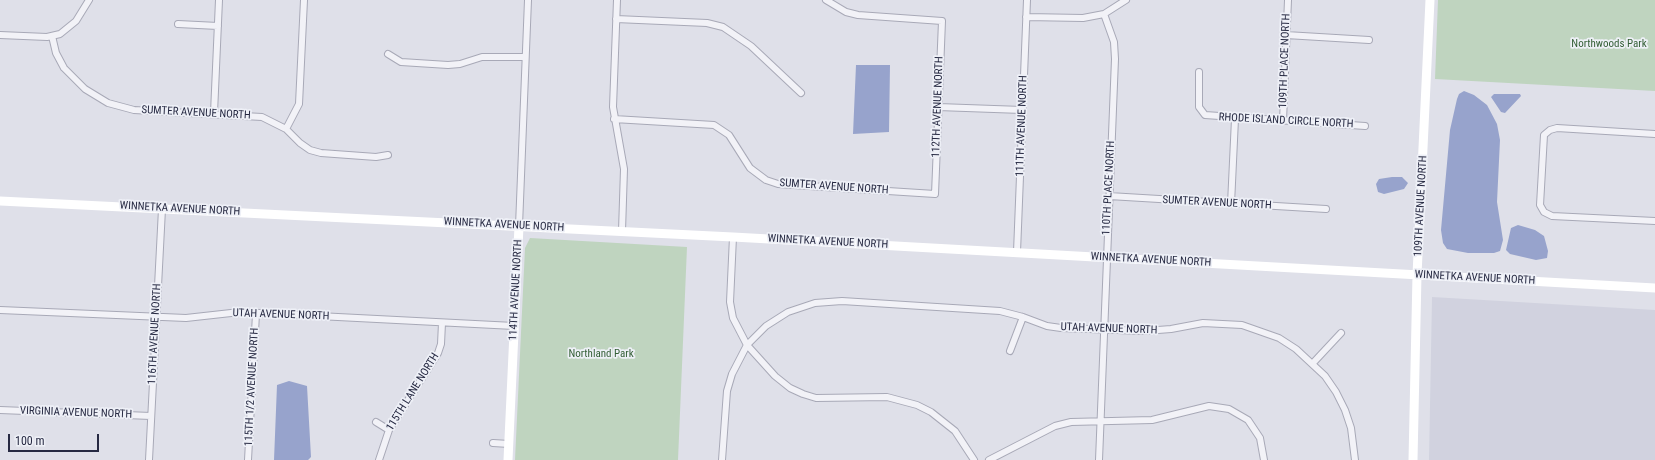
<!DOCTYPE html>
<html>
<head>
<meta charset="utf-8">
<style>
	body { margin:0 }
	#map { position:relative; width:1655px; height:460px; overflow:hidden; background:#dfe0e9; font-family:"Roboto Condensed",sans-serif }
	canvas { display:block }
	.scale { position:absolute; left:8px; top:434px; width:91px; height:18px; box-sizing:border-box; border:2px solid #262942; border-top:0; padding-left:5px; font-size:12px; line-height:14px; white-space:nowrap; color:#262942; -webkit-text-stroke:3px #eef0f7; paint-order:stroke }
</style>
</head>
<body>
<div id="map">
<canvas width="1655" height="460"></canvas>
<div class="scale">100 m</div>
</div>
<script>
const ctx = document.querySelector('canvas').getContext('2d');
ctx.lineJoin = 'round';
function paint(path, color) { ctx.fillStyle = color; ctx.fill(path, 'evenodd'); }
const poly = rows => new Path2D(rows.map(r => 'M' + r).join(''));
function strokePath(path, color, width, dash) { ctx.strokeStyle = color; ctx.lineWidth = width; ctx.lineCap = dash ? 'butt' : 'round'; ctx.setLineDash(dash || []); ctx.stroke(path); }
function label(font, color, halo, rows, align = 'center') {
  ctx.font = font + ' "Roboto Condensed",sans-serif'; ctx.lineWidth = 3.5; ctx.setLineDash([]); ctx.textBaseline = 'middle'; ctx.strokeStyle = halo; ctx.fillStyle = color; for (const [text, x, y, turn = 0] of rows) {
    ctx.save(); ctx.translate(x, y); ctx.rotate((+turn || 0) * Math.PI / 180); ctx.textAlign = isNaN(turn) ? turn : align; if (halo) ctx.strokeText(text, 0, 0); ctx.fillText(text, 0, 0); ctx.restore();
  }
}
paint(poly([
	[1432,297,1655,310,1655,460,1429,460]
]), '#d1d2df');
paint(poly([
	[1438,0,1655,0,1655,91,1435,79],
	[530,238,687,247,678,460,515,460,525,248]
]), '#bfd4bf');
paint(poly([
	[856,65,890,65,889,132,853,134],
	[1464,91,1474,95,1487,105,1497,124,1500,140,1497,202,1503,240,1500,251,1494,253,1468,253,1447,249,1443,243,1441,230,1450,130,1457,99,1459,94],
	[1494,94,1520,94,1521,96,1505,113,1501,112,1491,97],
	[1392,177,1402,177,1408,183,1404,189,1384,194,1378,192,1376,184,1379,179],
	[1518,225,1535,230,1544,236,1548,251,1547,258,1536,260,1510,254,1506,250,1511,228],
	[289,381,307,386,311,457,308,460,274,460,277,385]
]), '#97a3cc');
const street = poly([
	[617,0,613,107,624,169,622,231],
	[1026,17,1083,18,1104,14,1126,0],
	[616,19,707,23,723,27,751,46,801,93],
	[178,24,218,26],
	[0,35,47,37,60,34,76,21,89,0],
	[1286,35,1369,40],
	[52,36,56,53,64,68,85,89,108,103,134,110,262,117,286,129,300,143,310,150,321,153,376,157,388,155],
	[388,54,401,62,448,65,460,64,482,57,525,57],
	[1199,72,1199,107,1205,115,1365,126],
	[938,107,1022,110],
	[214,113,219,0],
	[614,119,714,125,729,135,750,168,766,180,778,184,935,194,942,21,858,15,846,12,826,0],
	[1283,121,1288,0],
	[286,129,299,104,304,0],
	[1655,134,1557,128,1550,130,1544,135,1540,205,1544,212,1552,216,1655,221],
	[1109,196,1326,209],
	[1231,204,1235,119],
	[519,226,528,0],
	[1017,252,1027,0],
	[0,310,186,318,240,312,514,326],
	[1010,351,1023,317],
	[1313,363,1341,333],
	[0,410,151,416],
	[376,422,389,430],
	[493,443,509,444],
	[149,460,162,209],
	[248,460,256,314],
	[379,460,389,430,438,353,441,344,442,323],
	[722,460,727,391,732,374,747,345,733,318,730,302,733,237],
	[974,460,955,431,931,412,917,405,887,397,816,398,803,394,790,388,775,376,747,345,766,326,788,312,815,303,842,301,1000,311,1023,317,1047,326,1061,328,1145,331,1171,329,1203,323,1242,325,1279,338,1296,349,1325,376,1336,392,1345,410,1351,428,1355,460],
	[989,460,1055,426,1071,422,1152,420,1209,406,1229,409,1248,420,1260,438,1264,460],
	[1099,460,1115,59,1114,42,1104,14]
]);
strokePath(street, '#a8a9b7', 8);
strokePath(street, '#f2f2f7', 6);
strokePath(poly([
	[0,201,733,237,1655,288],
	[508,460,519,226],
	[1413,460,1417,275,1430,0]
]), '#fff', 9);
label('11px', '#335e35', '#eef0f7', [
	["Northwoods Park",1609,44],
	["Northland Park",601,354]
]);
label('11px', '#262942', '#eef0f7', [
	["109TH PLACE NORTH",1285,61,-88],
	["112TH AVENUE NORTH",938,107,-88],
	["SUMTER AVENUE NORTH",196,113,3],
	["RHODE ISLAND CIRCLE NORTH",1286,121,3],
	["111TH AVENUE NORTH",1022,126,-88],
	["SUMTER AVENUE NORTH",834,187,4],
	["110TH PLACE NORTH",1109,188,-87],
	["SUMTER AVENUE NORTH",1217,203,3],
	["109TH AVENUE NORTH",1421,206,-87],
	["WINNETKA AVENUE NORTH",180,209,3],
	["WINNETKA AVENUE NORTH",504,225,3],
	["WINNETKA AVENUE NORTH",828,242,3],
	["WINNETKA AVENUE NORTH",1151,260,3],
	["WINNETKA AVENUE NORTH",1475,278,3],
	["114TH AVENUE NORTH",516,290,-87],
	["UTAH AVENUE NORTH",281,315,2],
	["UTAH AVENUE NORTH",1109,329,2],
	["116TH AVENUE NORTH",155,334,-87],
	["115TH 1/2 AVENUE NORTH",252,387,-87],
	["115TH LANE NORTH",413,392,-58],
	["VIRGINIA AVENUE NORTH",76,413,2]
]);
</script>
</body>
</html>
